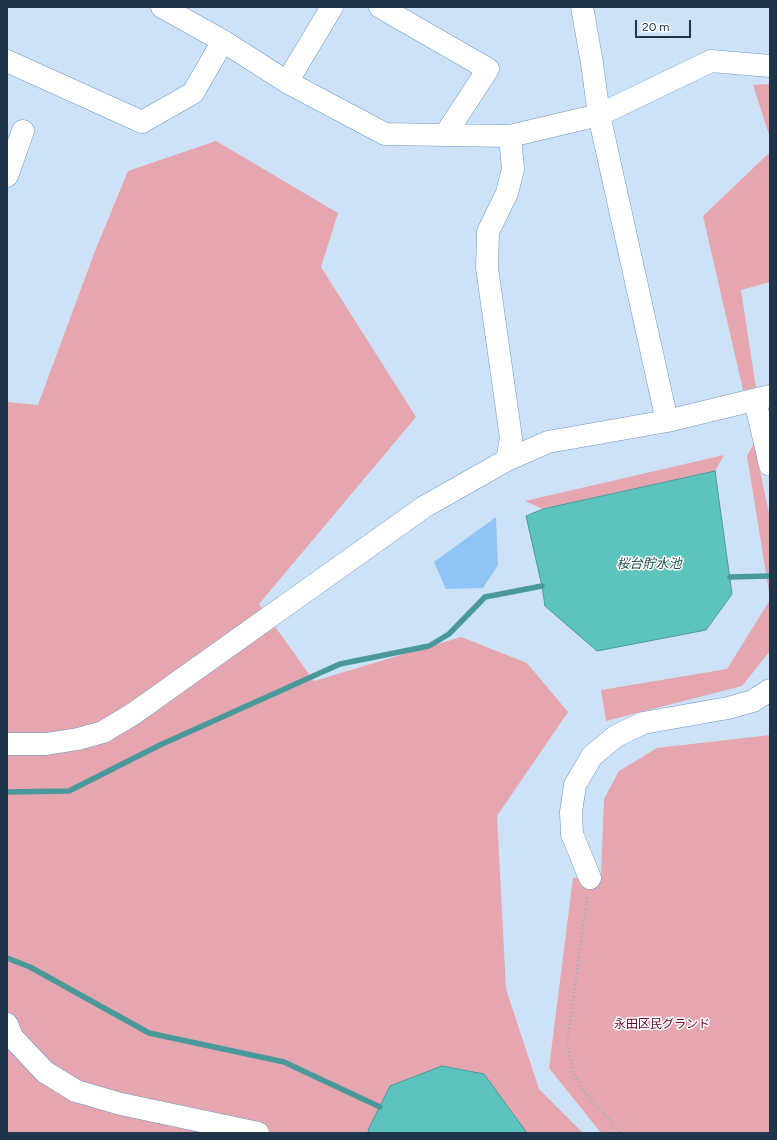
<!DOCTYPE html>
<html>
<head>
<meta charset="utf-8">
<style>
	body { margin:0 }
	#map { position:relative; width:777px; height:1140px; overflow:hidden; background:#cde2f7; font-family:Figtree,sans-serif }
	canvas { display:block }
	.frame { position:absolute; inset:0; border:8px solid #203549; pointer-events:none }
	.scale { position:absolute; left:635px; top:20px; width:56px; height:18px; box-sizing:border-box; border:2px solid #203549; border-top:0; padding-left:5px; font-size:12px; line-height:14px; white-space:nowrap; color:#203549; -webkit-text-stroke:3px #fff; paint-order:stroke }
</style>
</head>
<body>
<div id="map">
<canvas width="777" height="1140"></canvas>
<div class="frame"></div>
<div class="scale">20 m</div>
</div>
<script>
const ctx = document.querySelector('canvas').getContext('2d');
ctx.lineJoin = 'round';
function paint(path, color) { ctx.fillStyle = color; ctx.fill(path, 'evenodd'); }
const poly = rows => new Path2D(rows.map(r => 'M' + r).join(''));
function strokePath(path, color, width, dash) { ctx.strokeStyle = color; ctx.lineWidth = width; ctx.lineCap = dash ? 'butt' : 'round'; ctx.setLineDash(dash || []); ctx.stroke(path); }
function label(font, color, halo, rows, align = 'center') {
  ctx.font = font + ' Figtree,"Noto Sans JP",sans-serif'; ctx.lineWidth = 3; ctx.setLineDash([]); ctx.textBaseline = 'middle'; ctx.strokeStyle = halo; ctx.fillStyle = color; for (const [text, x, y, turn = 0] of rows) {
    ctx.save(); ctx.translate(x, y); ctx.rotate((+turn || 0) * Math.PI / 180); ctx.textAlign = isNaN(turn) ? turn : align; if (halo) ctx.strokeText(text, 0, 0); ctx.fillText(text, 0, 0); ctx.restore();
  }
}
paint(poly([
	[770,84,770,138,753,85],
	[216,141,338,213,321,267,416,417,259,604,314,681,461,637,527,663,568,712,497,816,506,989,539,1089,583,1133,7,1133,7,402,38,405,95,251,128,171],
	[770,152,770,282,741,290,756,388,743,390,703,216],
	[754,443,770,518,770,598,747,456],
	[724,455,715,471,543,509,525,501],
	[770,600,770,651,742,686,606,721,601,690,727,669],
	[770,735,770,1133,601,1133,549,1068,573,878,601,878,604,799,619,771,657,748]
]), '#e6a6b0');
const water = poly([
	[715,471,732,594,706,630,597,651,545,606,542,586,526,516,543,509,715,471],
	[442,1066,484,1074,527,1133,369,1133,368,1130,390,1086,442,1066]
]);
paint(water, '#5cc4bc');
strokePath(water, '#4a999a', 1);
strokePath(poly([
	[730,577,770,576],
	[7,792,69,791,160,745,340,664,429,646,449,634,485,597,542,586],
	[7,958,30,967,149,1033,284,1062,380,1107]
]), '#4a999a', 5.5);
paint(poly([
	[496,517,498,565,483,588,446,589,434,562]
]), '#90c3f6');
const minor = poly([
	[162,7,223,41,287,82,385,134,510,136,599,115,711,61,770,66],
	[380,7,488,69,445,135],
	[582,7,592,63,599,115,667,421],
	[7,61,142,122,193,93,223,41],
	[287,82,332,7],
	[7,176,23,131],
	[755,400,770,465],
	[507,460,511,438,487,268,488,232,507,193,513,169,510,136],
	[7,744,46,744,78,739,103,732,133,714,424,507,507,460,548,442,667,421,770,396],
	[590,878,572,834,571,812,575,785,592,756,616,736,643,723,728,708,753,701,770,690],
	[7,1024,12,1037,45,1072,76,1091,121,1104,258,1133]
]);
strokePath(minor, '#6596c7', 23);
strokePath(poly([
	[587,897,567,1043,573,1072,584,1092,621,1133]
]), '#97acc1', 2.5, [1, 3]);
strokePath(minor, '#fff', 22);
label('12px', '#640326', '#fff', [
	["永田区民グランド",662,1024]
]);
label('italic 13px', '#23524e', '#fff', [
	["桜台貯水池",649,564]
]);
</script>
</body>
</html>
